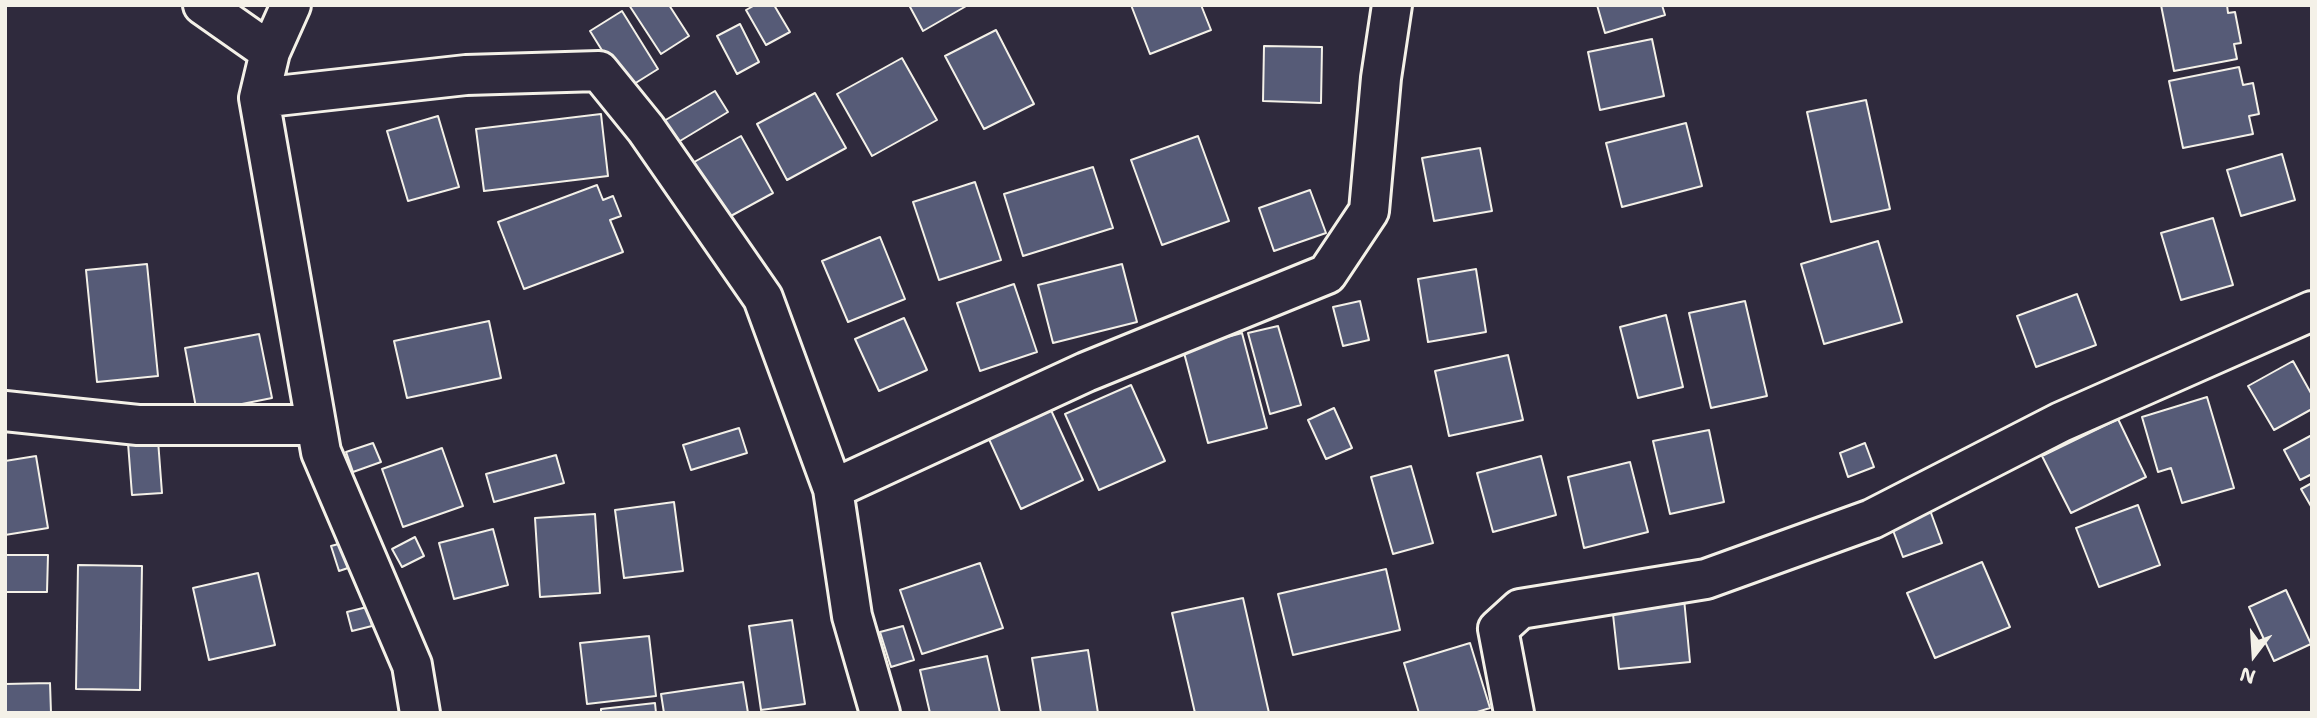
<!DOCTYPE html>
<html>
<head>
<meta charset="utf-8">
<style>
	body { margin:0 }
	#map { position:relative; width:2317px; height:718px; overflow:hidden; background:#2f2a3d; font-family:"Shantell Sans",sans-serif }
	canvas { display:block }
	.frame { position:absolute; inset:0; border:7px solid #f4f1e8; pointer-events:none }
	.north { position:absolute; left:2219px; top:620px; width:70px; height:70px; -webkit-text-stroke:5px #2f2a3d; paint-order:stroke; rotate:197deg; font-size:19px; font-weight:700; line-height:28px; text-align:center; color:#f4f1e8 }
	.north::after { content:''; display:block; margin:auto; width:24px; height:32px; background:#f4f1e8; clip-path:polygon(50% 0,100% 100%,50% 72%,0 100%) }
</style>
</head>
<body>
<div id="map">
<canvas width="2317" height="718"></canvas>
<div class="frame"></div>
<div class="north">N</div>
</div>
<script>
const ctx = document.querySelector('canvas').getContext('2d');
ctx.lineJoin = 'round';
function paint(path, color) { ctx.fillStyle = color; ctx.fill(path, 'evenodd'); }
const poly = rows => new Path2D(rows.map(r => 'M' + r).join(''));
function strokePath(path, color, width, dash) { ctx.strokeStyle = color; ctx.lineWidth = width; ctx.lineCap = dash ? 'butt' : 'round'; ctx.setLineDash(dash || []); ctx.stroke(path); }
const building = poly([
	[629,5,669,5,689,36,661,54,629,5],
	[755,5,774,5,790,32,766,45,746,10,755,5],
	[909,5,968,5,923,31,909,5],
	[1131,5,1201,5,1211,30,1150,54,1131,5],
	[1597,5,1662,5,1665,15,1605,33,1597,5],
	[2161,5,2227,5,2228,13,2235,12,2241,43,2234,44,2237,59,2174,71,2161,5],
	[622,11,658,69,626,89,590,31,622,11],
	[740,24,759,62,737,74,717,36,740,24],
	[996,30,1034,104,984,129,945,56,996,30],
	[1652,39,1664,96,1600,110,1588,52,1652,39],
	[1264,46,1322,47,1321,103,1263,101,1264,46],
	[902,58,937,120,872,156,837,94,902,58],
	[2239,67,2243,85,2253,83,2259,114,2249,116,2253,134,2183,148,2169,81,2239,67],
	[715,91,728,112,670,147,657,125,715,91],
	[815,93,846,148,787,180,757,124,815,93],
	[1866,100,1890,209,1831,222,1807,112,1866,100],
	[601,114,608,176,484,191,476,129,601,114],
	[438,116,459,187,408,201,387,131,438,116],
	[1686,123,1702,186,1622,207,1606,143,1686,123],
	[741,136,773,193,718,223,687,166,741,136],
	[1198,136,1229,221,1162,245,1131,160,1198,136],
	[1480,148,1492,211,1434,221,1422,158,1480,148],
	[2282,154,2295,200,2241,216,2227,170,2282,154],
	[1093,167,1113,228,1023,256,1004,194,1093,167],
	[975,182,1001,260,939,280,913,202,975,182],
	[597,185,603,200,613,196,621,216,610,220,623,252,524,289,498,222,597,185],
	[1310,190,1326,233,1274,251,1259,208,1310,190],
	[2213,218,2233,285,2181,300,2161,233,2213,218],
	[880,237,905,299,848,322,822,261,880,237],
	[1878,241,1902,322,1824,344,1801,264,1878,241],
	[147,264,158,376,97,382,86,270,147,264],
	[1122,264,1137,322,1053,343,1038,285,1122,264],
	[1476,269,1486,332,1428,342,1418,279,1476,269],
	[1014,284,1037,352,980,371,957,303,1014,284],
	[2077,294,2096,345,2036,367,2017,316,2077,294],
	[1360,301,1369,340,1343,346,1333,307,1360,301],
	[1745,301,1767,396,1711,408,1689,313,1745,301],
	[1666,315,1683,387,1638,398,1620,327,1666,315],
	[904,318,927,370,879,391,855,339,904,318],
	[489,321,501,378,407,398,394,341,489,321],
	[1278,326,1301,405,1270,414,1248,333,1278,326],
	[1242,333,1267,428,1208,443,1183,349,1242,333],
	[259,334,272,398,197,413,185,348,259,334],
	[1508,355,1523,420,1449,436,1435,371,1508,355],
	[2293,361,2312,395,2312,409,2274,430,2248,386,2293,361],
	[1131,385,1165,461,1099,490,1065,414,1131,385],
	[2207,397,2234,488,2182,503,2171,468,2158,472,2142,417,2207,397],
	[1050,408,1083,480,1021,509,988,437,1050,408],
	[1334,408,1352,448,1326,459,1308,420,1334,408],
	[2118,419,2146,477,2071,513,2042,456,2118,419],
	[739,428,747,453,691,470,683,445,739,428],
	[1709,430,1724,502,1670,514,1653,441,1709,430],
	[2312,435,2312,474,2300,480,2284,450,2312,435],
	[158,440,162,493,132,495,128,443,158,440],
	[373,443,381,462,353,472,346,452,373,443],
	[1865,443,1874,467,1848,477,1840,453,1865,443],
	[442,448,463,506,403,527,382,469,442,448],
	[556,455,564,483,494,502,486,474,556,455],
	[36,456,48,528,5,535,5,461,36,456],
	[1541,456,1556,515,1493,532,1477,473,1541,456],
	[1630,462,1648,532,1584,548,1568,477,1630,462],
	[1411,466,1433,543,1393,554,1371,477,1411,466],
	[2312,483,2312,508,2301,489,2312,483],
	[674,502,683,571,624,578,615,510,674,502],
	[1927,502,1942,543,1903,557,1888,517,1927,502],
	[2138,505,2160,565,2099,587,2076,528,2138,505],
	[595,514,600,593,540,597,535,518,595,514],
	[493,529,508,585,454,599,439,543,493,529],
	[415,537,424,556,402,567,392,549,415,537],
	[346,542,354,566,339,571,331,546,346,542],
	[5,555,48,555,47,592,5,592,5,555],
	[1982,562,2010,627,1935,658,1907,593,1982,562],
	[980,563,1003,628,922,654,900,590,980,563],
	[78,565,142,566,140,690,76,689,78,565],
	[1386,569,1400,630,1293,655,1278,594,1386,569],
	[258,573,275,645,209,660,193,588,258,573],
	[1683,588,1690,662,1619,669,1611,596,1683,588],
	[2286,590,2311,644,2274,661,2249,607,2286,590],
	[1243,598,1269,713,1195,713,1172,613,1243,598],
	[367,607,372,626,352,631,347,612,367,607],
	[792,620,805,704,761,710,749,626,792,620],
	[903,626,914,660,891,667,880,632,903,626],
	[649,636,656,696,587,704,580,643,649,636],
	[1470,643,1490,708,1474,713,1419,713,1404,663,1470,643],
	[1088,650,1098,713,1041,713,1032,658,1088,650],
	[987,656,1000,713,930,713,920,670,987,656],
	[743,682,748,713,664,713,661,694,743,682],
	[50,683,51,713,5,713,5,684,50,683],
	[655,703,656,713,601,713,601,709,655,703]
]);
paint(building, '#565b77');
strokePath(building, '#f4f1e8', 2);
const minor = poly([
	[203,5,270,52],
	[291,5,270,52,259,98,321,452,412,665,420,713],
	[259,98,466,75,599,71,646,129,763,298,833,489,852,616,880,713],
	[5,411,138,425,316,425],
	[833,489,1086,372,1327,274,1369,211,1381,78,1392,5],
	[1514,713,1498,629,1520,609,1706,579,1872,519,2061,422,2312,311]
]);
strokePath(minor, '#f4f1e8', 44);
strokePath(minor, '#2f2a3d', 38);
</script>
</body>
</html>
